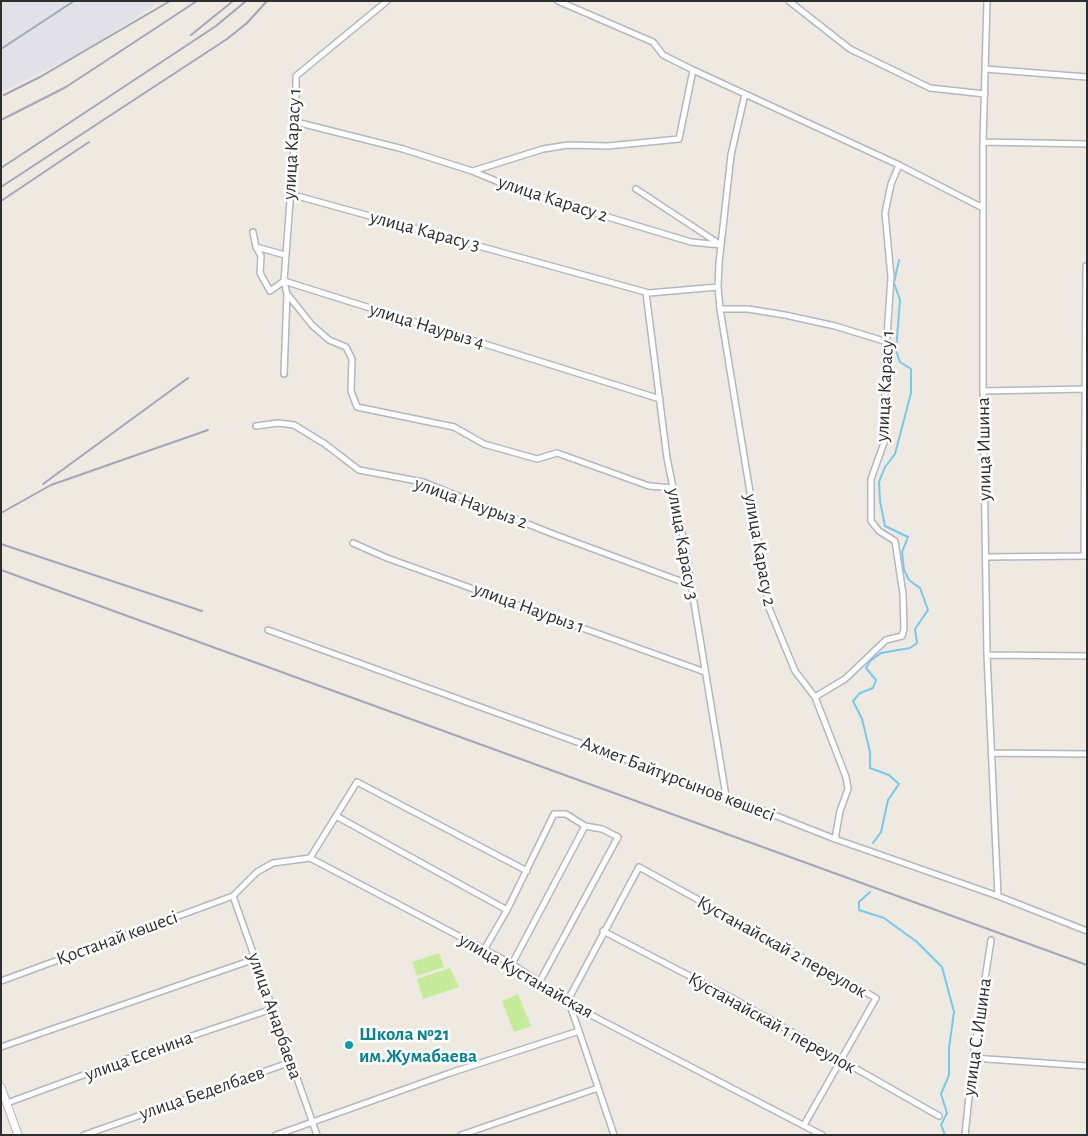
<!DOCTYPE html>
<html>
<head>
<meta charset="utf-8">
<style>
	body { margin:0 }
	#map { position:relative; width:1088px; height:1136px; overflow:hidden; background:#efeae1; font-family:"Alegreya Sans",sans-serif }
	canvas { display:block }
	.frame { position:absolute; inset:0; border:2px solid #2e2e2e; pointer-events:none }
</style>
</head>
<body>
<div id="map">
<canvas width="1088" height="1136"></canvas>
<div class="frame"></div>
</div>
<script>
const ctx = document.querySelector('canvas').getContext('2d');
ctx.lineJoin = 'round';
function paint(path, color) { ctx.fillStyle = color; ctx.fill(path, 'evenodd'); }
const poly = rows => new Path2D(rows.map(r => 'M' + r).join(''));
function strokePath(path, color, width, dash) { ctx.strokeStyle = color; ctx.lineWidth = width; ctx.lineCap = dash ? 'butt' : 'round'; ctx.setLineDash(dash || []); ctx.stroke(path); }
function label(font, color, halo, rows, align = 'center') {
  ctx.font = font + ' "Alegreya Sans",sans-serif'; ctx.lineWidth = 5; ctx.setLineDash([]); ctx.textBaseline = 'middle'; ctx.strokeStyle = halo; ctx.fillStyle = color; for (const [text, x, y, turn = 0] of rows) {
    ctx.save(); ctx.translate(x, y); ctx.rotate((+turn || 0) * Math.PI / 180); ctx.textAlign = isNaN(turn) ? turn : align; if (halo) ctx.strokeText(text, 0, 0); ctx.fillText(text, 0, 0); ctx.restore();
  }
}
paint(poly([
	[1,1,160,1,85,51,1,92]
]), '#e3e1e8');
paint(poly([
	[439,953,444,967,417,976,412,962],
	[450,968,459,987,423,999,417,979],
	[518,994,531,1026,514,1032,502,1001]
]), '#c5eb9b');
strokePath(poly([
	[873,843,881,832,888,800,899,784,889,775,870,768,870,752,862,719,853,701,860,693,873,688,876,680,866,668,870,661,881,653,910,648,917,643,915,629,928,610,920,588,909,580,904,570,902,552,908,537,885,526,880,501,879,482,885,467,895,454,911,393,911,369,900,362,896,351,900,300,894,283,899,260],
	[870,892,859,902,859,910,884,918,917,942,942,967,954,1012,949,1048,949,1075,941,1094,947,1113,941,1125,945,1135]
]), '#77c8ee', 2);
const minor = poly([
	[558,1,653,42,663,55,693,70,899,165,983,208],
	[789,1,850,49,930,88,985,94],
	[987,1,983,142,983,391,987,655,998,896],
	[985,69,1087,77],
	[745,94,731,155,719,263,718,287,720,309,769,608,795,671,815,697,846,777,848,789,840,811,835,839],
	[296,122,403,149,472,171,518,190,691,242,721,245,636,189],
	[983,142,1087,144],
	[473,171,543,149,568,145,608,146,679,139,693,70],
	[290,194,649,293,718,287],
	[253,232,256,247,285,255],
	[256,247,261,256,260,273,270,291,284,281,296,122,296,76,387,1],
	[646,293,667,458,684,542,726,796],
	[288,295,312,325,329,340,346,347,352,359,351,391,357,407,454,427,484,444,537,459,557,453,649,486,674,488],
	[720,309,748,309,785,315,835,326,887,342],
	[284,374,287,294,284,281,660,399],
	[983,391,1087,389],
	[256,426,278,423,294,425,325,444,359,470,423,482,553,534,691,585],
	[353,543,387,558,705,672],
	[1084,556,1086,266],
	[986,557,1086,556],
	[268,630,726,796,835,839,998,896,1087,931],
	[987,655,1087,656],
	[815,697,845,679,886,640,902,636,904,629,903,594,895,541,879,531,871,521,871,479,885,440,885,366,891,277,885,213,891,184,899,165],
	[991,753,1087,754],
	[336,816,507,910],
	[310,858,357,782,527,871],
	[233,896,317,1135],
	[603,931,732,998,939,1116],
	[484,950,507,910,554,814,566,814,585,826,602,829,618,837,540,981],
	[512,964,585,826],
	[1,981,233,896,257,872,273,863,310,858,512,964,589,1014,822,1135],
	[579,1031,614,1135],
	[1,1047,255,959],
	[973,1058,1087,1066],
	[7,1103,168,1044,272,1009],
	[84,1135,291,1062],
	[276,1135,450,1073,579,1031,568,1000,639,867,876,998,804,1125],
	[461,1135,598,1088],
	[965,1135,973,1058,991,940]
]);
const tertiary = poly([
	[1,1087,18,1135]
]);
strokePath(minor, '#b4b6c1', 8);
strokePath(tertiary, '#b4b6c1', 9);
strokePath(minor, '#fff', 5);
strokePath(tertiary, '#fff', 7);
strokePath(poly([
	[191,35,233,1],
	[1,49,74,1],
	[4,95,40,77,170,1],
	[1,120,66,87,197,1],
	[1,168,216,26,246,1],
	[1,187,227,39,247,23,267,1],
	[1,201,89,142],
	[43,484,188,378],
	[1,513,51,485,208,430],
	[1,544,202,611],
	[1,570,1087,965]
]), '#a3a5b8', 2);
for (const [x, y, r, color] of [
	[349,1045,5,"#0f9aa8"]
]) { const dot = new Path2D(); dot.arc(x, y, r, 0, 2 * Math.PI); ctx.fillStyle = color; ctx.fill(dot); strokePath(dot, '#fff', 2); }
label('19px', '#2e2e2e', '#fff', [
	["улица Карасу 1",292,144,-87],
	["улица Карасу 2",553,199,18],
	["улица Карасу 3",425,231,15],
	["улица Наурыз 4",427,326,17],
	["улица Карасу 1",885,386,-87],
	["улица Ишина",984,449,-91],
	["улица Наурыз 2",471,503,20],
	["улица Карасу 3",683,544,80],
	["улица Карасу 2",760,550,80],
	["улица Наурыз 1",529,608,20],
	["Ахмет Байтұрсынов көшесі",678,779,21],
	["Қостанай көшесі",117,938,-20],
	["Кустанайскай 2 переулок",782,947,29],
	["улица Кустанайская",526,976,30],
	["улица Анарбаева",275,1016,71],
	["Кустанайскай 1 переулок",772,1023,29],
	["улица С.Ишина",977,1037,-82],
	["улица Есенина",139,1056,-20],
	["улица Беделбаев",202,1093,-19]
]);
label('bold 19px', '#0d838f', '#fff', [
	["Школа №21",359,1034],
	["им.Жумабаева",359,1056]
], 'left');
</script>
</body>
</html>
